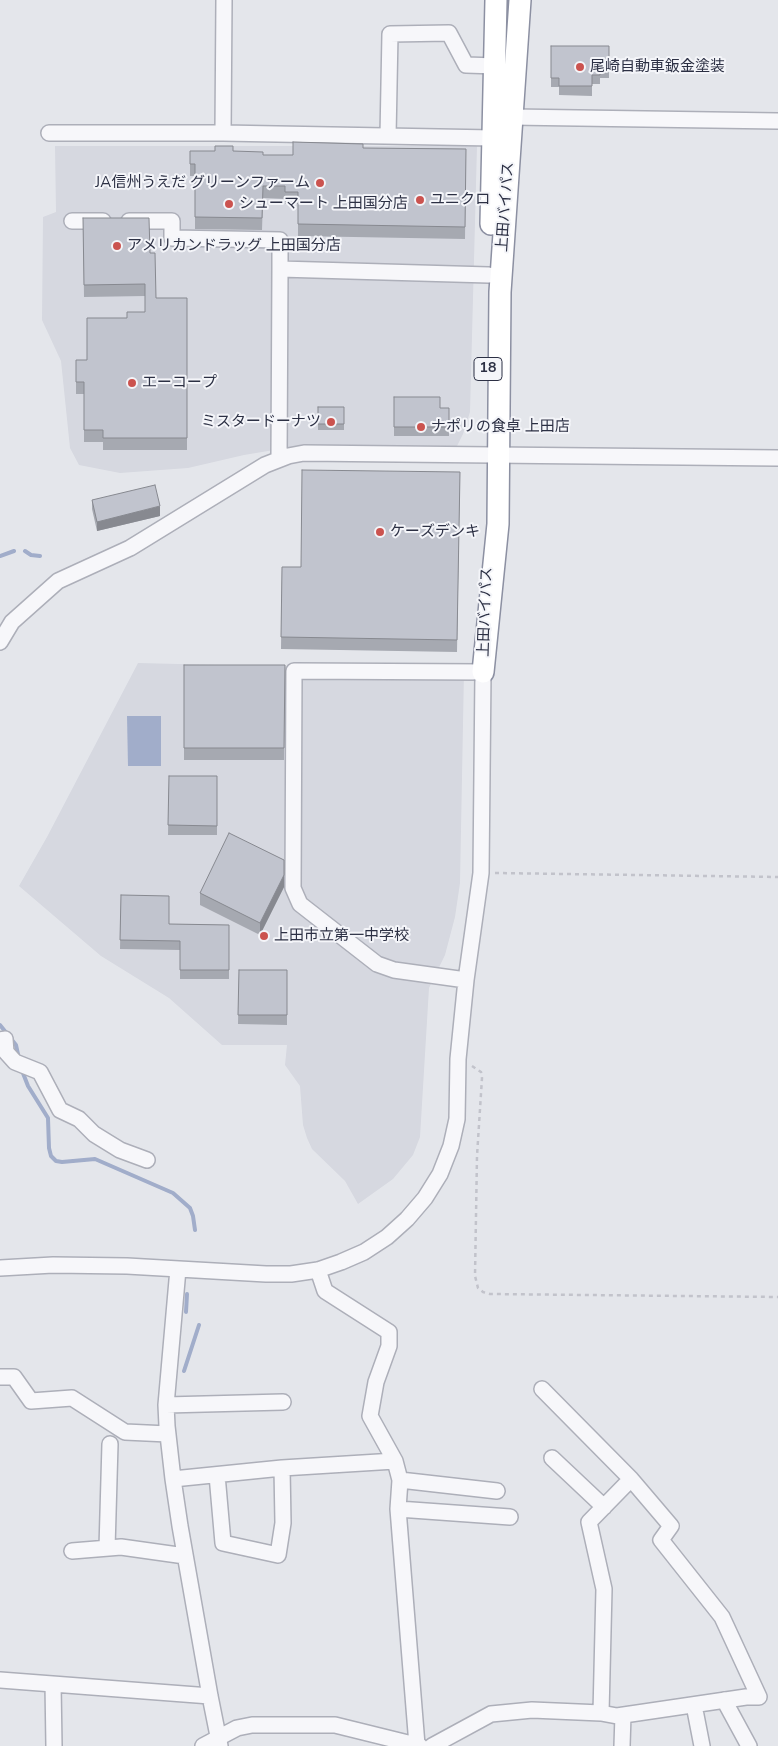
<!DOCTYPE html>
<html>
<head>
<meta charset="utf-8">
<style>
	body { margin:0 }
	canvas { display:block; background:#e4e6eb }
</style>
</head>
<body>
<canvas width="778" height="1746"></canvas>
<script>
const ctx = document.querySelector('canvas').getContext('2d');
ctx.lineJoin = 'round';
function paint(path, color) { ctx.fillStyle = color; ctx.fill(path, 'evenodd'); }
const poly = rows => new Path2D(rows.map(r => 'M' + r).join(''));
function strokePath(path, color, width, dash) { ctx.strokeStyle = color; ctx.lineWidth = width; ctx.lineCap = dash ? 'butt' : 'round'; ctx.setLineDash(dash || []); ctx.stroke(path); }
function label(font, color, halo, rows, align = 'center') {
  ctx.font = font + ' "Nunito Sans","Noto Sans JP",sans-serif'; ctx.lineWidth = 4; ctx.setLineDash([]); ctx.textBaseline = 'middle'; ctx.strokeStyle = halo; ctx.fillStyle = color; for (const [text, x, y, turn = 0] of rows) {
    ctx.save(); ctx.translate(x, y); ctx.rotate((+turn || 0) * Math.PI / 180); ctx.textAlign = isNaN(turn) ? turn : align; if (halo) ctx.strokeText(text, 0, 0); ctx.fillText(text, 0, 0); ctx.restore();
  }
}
paint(poly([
	[55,146,477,146,470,412,463,434,457,446,304,445,244,455,188,468,120,473,79,465,70,448,61,361,42,320,43,217,56,212],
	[138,663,464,671,460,883,455,917,445,955,429,988,420,1137,413,1155,393,1179,358,1204,345,1181,312,1149,307,1138,303,1125,300,1086,285,1065,287,1045,222,1045,169,998,101,956,19,886,47,837]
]), '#d6d8e0');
paint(poly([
	[127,716,161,716,161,766,128,766]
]), '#a1adca');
strokePath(poly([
	[25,551,31,555,40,556],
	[0,556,14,551],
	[0,1025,16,1045,19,1059],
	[21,1068,28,1086,48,1118,49,1148,51,1156,56,1161,62,1162,95,1159,173,1193,190,1208,193,1216,195,1230],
	[186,1312,187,1294],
	[184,1371,199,1325]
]), '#a1adca', 4);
const minor = poly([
	[512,117,778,121],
	[49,133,223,133,493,138],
	[223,133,224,0],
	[388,136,390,34,449,33,466,65,496,66],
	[72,221,103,221],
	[129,221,172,221,172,238,280,240,280,269,489,275],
	[279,459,280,269],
	[0,642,12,622,58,581,130,548,265,465,288,456,304,453,778,458],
	[0,1040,5,1039,6,1052,15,1062,40,1072,60,1110,79,1119,94,1134,120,1150,147,1160],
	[0,1268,53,1265,127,1266,266,1274,291,1274,318,1270,341,1262,364,1252,387,1237,407,1219,425,1198,440,1174,451,1146,457,1119,458,1059,466,980,481,873,483,672,294,671,293,888,300,904,377,964,394,970,466,980],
	[178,1269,166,1405,167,1426,173,1479,180,1526,210,1696,220,1746],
	[318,1270,325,1291,389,1332,389,1346,376,1382,370,1416,395,1461,400,1480,398,1509,417,1745],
	[0,1377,14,1377,31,1401,72,1398,125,1432,168,1434],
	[166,1405,283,1402],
	[552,1458,604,1507],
	[217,1475,223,1543,278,1555,283,1523,282,1468],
	[173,1479,282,1468,395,1461],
	[400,1480,497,1491],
	[398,1509,510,1517],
	[107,1548,110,1444],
	[72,1551,121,1547,185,1556],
	[0,1680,210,1696],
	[53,1684,54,1746],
	[724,1700,749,1746],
	[694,1705,702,1746],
	[601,1713,604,1589,589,1522,631,1479],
	[203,1746,237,1728,252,1725,335,1725,420,1746],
	[432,1746,491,1714,532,1710,601,1713,617,1716,746,1697,759,1697,722,1617,661,1540,671,1526,631,1479,542,1389],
	[622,1746,623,1715]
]);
const highway = poly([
	[491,224,496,0],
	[483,672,498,524,500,292,520,0]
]);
strokePath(minor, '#adafb9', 18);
strokePath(highway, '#8c90a2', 24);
strokePath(poly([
	[495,873,778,877],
	[472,1066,481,1072,482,1078,477,1156,475,1276,478,1288,483,1292,490,1294,778,1297]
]), '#c2c3cb', 2.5, [4, 4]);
strokePath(minor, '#f7f7fa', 15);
strokePath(highway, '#fff', 21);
paint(poly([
	[551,46,609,46,609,78,600,78,600,84,592,84,592,96,559,95,559,87,551,87],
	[363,148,466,149,465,239,298,236,298,204,285,204,285,199,263,198,262,230,195,229,195,176,190,176,190,151,233,151,263,155,293,155],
	[83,218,150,253,156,298,187,298,187,450,103,450,103,442,84,442,84,394,76,394,76,360,87,360,127,318,145,312,145,296,84,297],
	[394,397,440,408,449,408,449,436,394,436],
	[318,407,344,407,344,430,318,430],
	[460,472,457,652,281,649,282,567,301,567],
	[92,500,160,516,97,531,92,509],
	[184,665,285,665,284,760,184,760],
	[169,776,217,776,217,835,168,835],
	[284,860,284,887,260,935,200,905,200,893],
	[121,895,169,924,229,925,229,979,180,979,180,950,120,949],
	[239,970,287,970,287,1025,238,1024]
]), '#a6a9b1');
paint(poly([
	[160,506,160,516,97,531,97,522],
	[284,875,284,887,260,935,260,923]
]), '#878990');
const building = poly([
	[551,46,609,46,609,69,600,69,600,75,592,75,592,86,559,86,559,78,551,78,551,46],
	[293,142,363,144,363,148,466,149,465,227,298,224,298,192,285,192,285,186,263,186,262,218,195,217,195,164,190,164,190,151,215,151,215,146,233,146,233,151,263,152,263,155,293,155,293,142],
	[83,218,149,218,150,253,155,253,156,298,187,298,187,438,103,438,103,430,84,430,84,382,76,382,76,360,87,360,87,318,127,318,127,312,145,312,145,284,84,285,83,218],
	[394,397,440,397,440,408,449,408,449,427,394,427,394,397],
	[318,407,344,407,344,424,318,424,318,407],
	[302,470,460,472,457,640,281,637,282,567,301,567,302,470],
	[155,485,160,506,97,522,92,500,155,485],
	[184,665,285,665,284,748,184,748,184,665],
	[169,776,217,776,217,826,168,825,169,776],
	[229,833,284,860,284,875,260,923,200,893,229,833],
	[121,895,169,896,169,924,229,925,229,970,180,970,180,941,120,940,121,895],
	[239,970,287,970,287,1015,238,1015,239,970]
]);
paint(building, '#c1c4ce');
strokePath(building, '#878990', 1);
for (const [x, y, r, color] of [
	[580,67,5,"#cb534f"],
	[320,183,5,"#cb534f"],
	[420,200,5,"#cb534f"],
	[229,204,5,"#cb534f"],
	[117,246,5,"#cb534f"],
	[132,383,5,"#cb534f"],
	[331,422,5,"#cb534f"],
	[421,427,5,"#cb534f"],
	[380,532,5,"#cb534f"],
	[264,936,5,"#cb534f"]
]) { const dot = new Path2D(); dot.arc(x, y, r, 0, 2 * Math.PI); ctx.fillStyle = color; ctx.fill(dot); strokePath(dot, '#f4f5f9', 2); }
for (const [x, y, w] of [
	[488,369,28]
]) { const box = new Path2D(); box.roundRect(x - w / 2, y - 11.5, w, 23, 4); ctx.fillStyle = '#f4f5f9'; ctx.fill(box); strokePath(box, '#2c3044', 1); }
label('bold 14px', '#2c3044', null, [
	["18",488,369]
]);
label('15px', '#2c3044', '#f4f5f9', [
	["尾崎自動車鈑金塗装",590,67],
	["JA信州うえだ グリーンファーム",310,183,"right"],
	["ユニクロ",430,200],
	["シューマート 上田国分店",239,204],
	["アメリカンドラッグ 上田国分店",127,246],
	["エーコープ",142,383],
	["ミスタードーナツ",321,422,"right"],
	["ナポリの食卓 上田店",431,427],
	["ケーズデンキ",390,532],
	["上田市立第一中学校",274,936]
], 'left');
label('15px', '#2c3044', '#f4f5f9', [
	["上田バイパス",506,207,-86],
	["上田バイパス",486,612,-88]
]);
</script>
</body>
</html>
